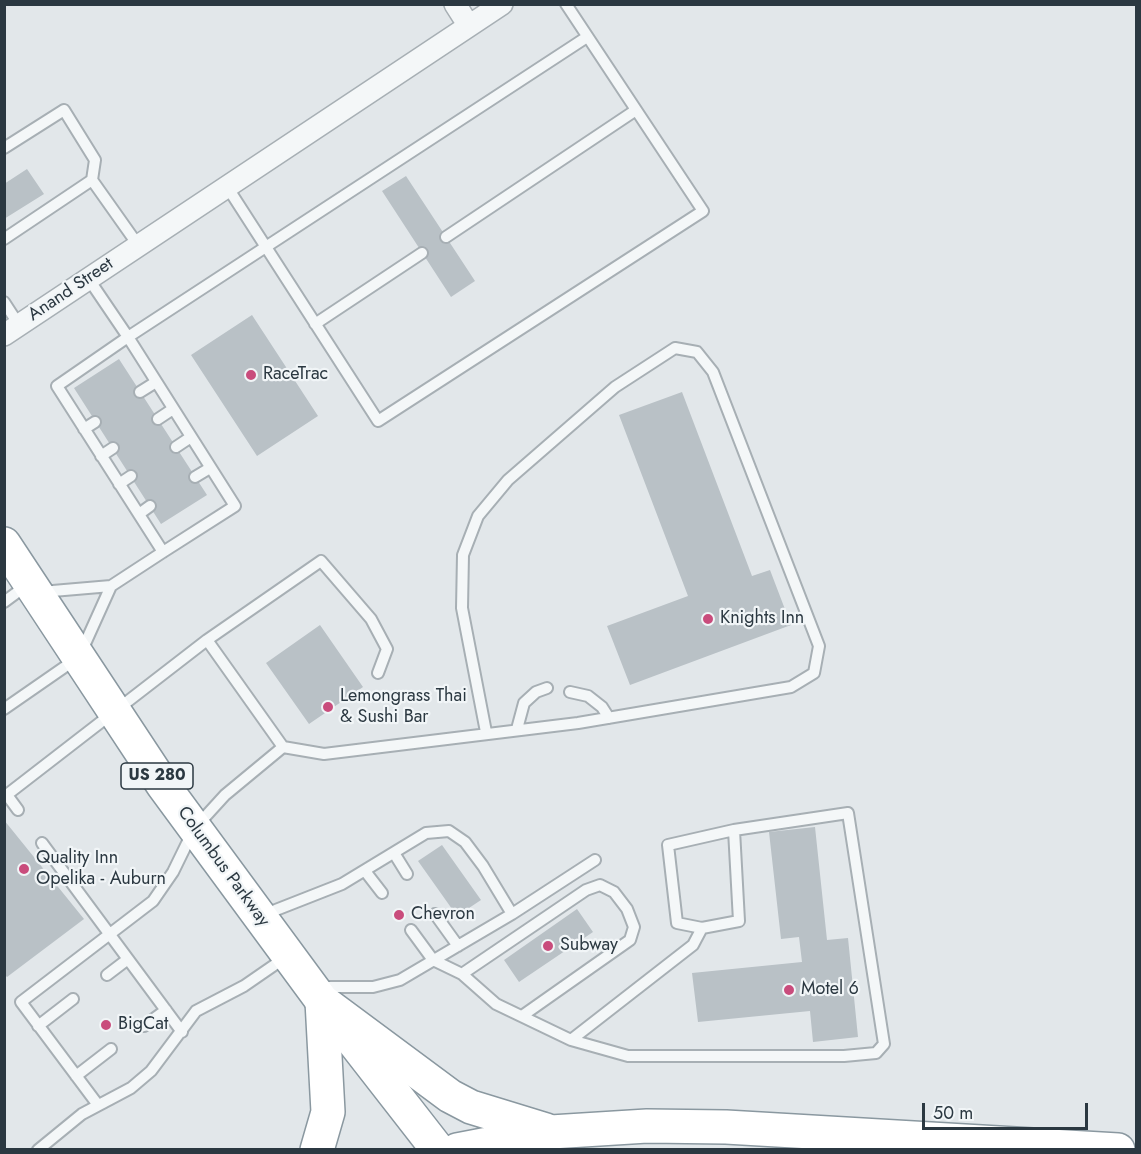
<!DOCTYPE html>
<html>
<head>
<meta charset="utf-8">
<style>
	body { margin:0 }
	#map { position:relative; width:1141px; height:1154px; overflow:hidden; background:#e2e7ea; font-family:Jost,sans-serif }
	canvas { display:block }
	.frame { position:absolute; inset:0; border:6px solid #2b3841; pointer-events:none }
	.scale { position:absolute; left:922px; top:1103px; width:166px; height:27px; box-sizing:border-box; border:3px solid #2b3841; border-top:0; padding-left:8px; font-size:18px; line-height:21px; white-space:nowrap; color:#2b3841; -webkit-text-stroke:4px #f1f5f7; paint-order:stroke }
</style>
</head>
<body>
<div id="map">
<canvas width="1141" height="1154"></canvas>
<div class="frame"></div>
<div class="scale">50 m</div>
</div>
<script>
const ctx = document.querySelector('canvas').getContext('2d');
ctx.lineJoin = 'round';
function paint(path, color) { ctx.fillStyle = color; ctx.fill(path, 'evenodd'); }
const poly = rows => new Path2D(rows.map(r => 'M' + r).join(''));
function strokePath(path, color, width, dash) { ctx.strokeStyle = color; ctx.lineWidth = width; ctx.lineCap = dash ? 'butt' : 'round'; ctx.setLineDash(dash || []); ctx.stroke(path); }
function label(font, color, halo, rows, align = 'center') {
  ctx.font = font + ' Jost,sans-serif'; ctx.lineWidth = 4.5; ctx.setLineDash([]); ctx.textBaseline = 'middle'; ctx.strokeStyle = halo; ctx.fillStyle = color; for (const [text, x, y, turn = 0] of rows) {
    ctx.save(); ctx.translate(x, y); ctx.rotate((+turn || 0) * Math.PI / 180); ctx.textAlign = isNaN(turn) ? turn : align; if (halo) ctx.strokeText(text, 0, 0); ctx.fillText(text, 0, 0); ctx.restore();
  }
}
paint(poly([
	[27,169,44,194,4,219,4,184],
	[406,176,475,281,451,297,382,191],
	[252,315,318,416,257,456,191,355],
	[119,359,207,495,161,524,74,388],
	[682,392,752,576,770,570,791,625,630,685,607,626,688,596,619,415],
	[320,625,363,687,309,724,266,663],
	[4,820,84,919,7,977,4,974],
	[815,827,827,940,848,938,858,1037,813,1042,810,1011,698,1022,692,973,802,962,799,937,781,939,769,832],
	[442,845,481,900,457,916,418,861],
	[577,909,593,932,519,982,504,960]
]), '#b9c1c6');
const service = poly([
	[4,148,64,110,95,160,92,180,138,245],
	[226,185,378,421,703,211,566,4],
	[446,237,636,110],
	[4,239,92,180],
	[88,278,128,337,587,37],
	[4,302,19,325],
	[315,324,422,253],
	[140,392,156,382],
	[158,419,173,409],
	[84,429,95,422],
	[176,447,191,437],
	[101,456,113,448],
	[195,477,210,468],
	[119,484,131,476],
	[139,514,150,506],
	[111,586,163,552,235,506,128,337,57,386,163,552],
	[4,602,27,585],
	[570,692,588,696,602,707,609,718],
	[4,709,79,657,111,586,41,592],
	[517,729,524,703,536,692,547,688],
	[283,747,324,754,578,723,791,687,814,673,819,646,713,372,697,352,675,348,615,387,508,480,478,516,463,555,462,608,486,732],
	[7,795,18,810],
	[4,797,207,640,321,561,371,619,387,649,378,673],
	[42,843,182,1032],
	[394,853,407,874],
	[365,871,382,893],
	[435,914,458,946],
	[512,914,595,860],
	[263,915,342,884,426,833,449,831,465,842,483,866,512,914,400,980,373,987,318,987],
	[411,930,433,960,462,974,496,1004,571,1040,628,1056,844,1056,876,1053,884,1044,848,813,734,830,668,845,677,923,702,928,739,921,734,830],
	[462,974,586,890,600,885,614,892,627,909,634,927,630,940,522,1016],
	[107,975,128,959],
	[38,1026,73,999],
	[144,1026,166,1010],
	[571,1040,693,945,702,928],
	[76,1076,111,1049],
	[98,1105,21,1002,153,901,173,872,194,829,225,795,283,747,207,640],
	[38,1150,82,1114,131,1088,151,1071,196,1011,244,986,286,957]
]);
const minor = poly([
	[455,4,469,26],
	[4,335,502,4]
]);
const trunk = poly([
	[4,544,163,785,322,1001,438,1150]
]);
const motorway = poly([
	[322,1001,450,1096,471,1107,546,1130],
	[317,1150,328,1112,322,1001],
	[457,1150,551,1132,647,1126,726,1127,1118,1150]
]);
strokePath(service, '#a7afb4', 14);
strokePath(minor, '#a7afb4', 24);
strokePath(trunk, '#8a98a0', 36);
strokePath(motorway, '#8a98a0', 36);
strokePath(service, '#f4f7f8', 10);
strokePath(minor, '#f4f7f8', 21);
strokePath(trunk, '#fff', 33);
strokePath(motorway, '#fff', 33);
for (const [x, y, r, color] of [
	[251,375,6,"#c94c7c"],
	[708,619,6,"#c94c7c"],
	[328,707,6,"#c94c7c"],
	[24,869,6,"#c94c7c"],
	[399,915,6,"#c94c7c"],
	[548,946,6,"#c94c7c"],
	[789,990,6,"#c94c7c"],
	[106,1025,6,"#c94c7c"]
]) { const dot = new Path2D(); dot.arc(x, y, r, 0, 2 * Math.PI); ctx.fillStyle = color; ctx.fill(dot); strokePath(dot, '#f1f5f7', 2); }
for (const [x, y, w] of [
	[157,776,72]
]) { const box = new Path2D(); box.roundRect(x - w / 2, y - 13, w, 26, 4.5); ctx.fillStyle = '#f1f5f7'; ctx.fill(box); strokePath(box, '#2b3841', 1.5); }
label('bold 16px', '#2b3841', null, [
	["US 280",157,776]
]);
label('18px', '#2b3841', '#f1f5f7', [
	["Anand Street",71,290,-34],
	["Columbus Parkway",223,867,54]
]);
label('18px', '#2b3841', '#f1f5f7', [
	["RaceTrac",263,375],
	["Knights Inn",720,619],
	["Lemongrass Thai",340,697],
	["& Sushi Bar",340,718],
	["Quality Inn",36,859],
	["Opelika - Auburn",36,880],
	["Chevron",411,915],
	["Subway",560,946],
	["Motel 6",801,990],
	["BigCat",118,1025]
], 'left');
</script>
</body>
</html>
